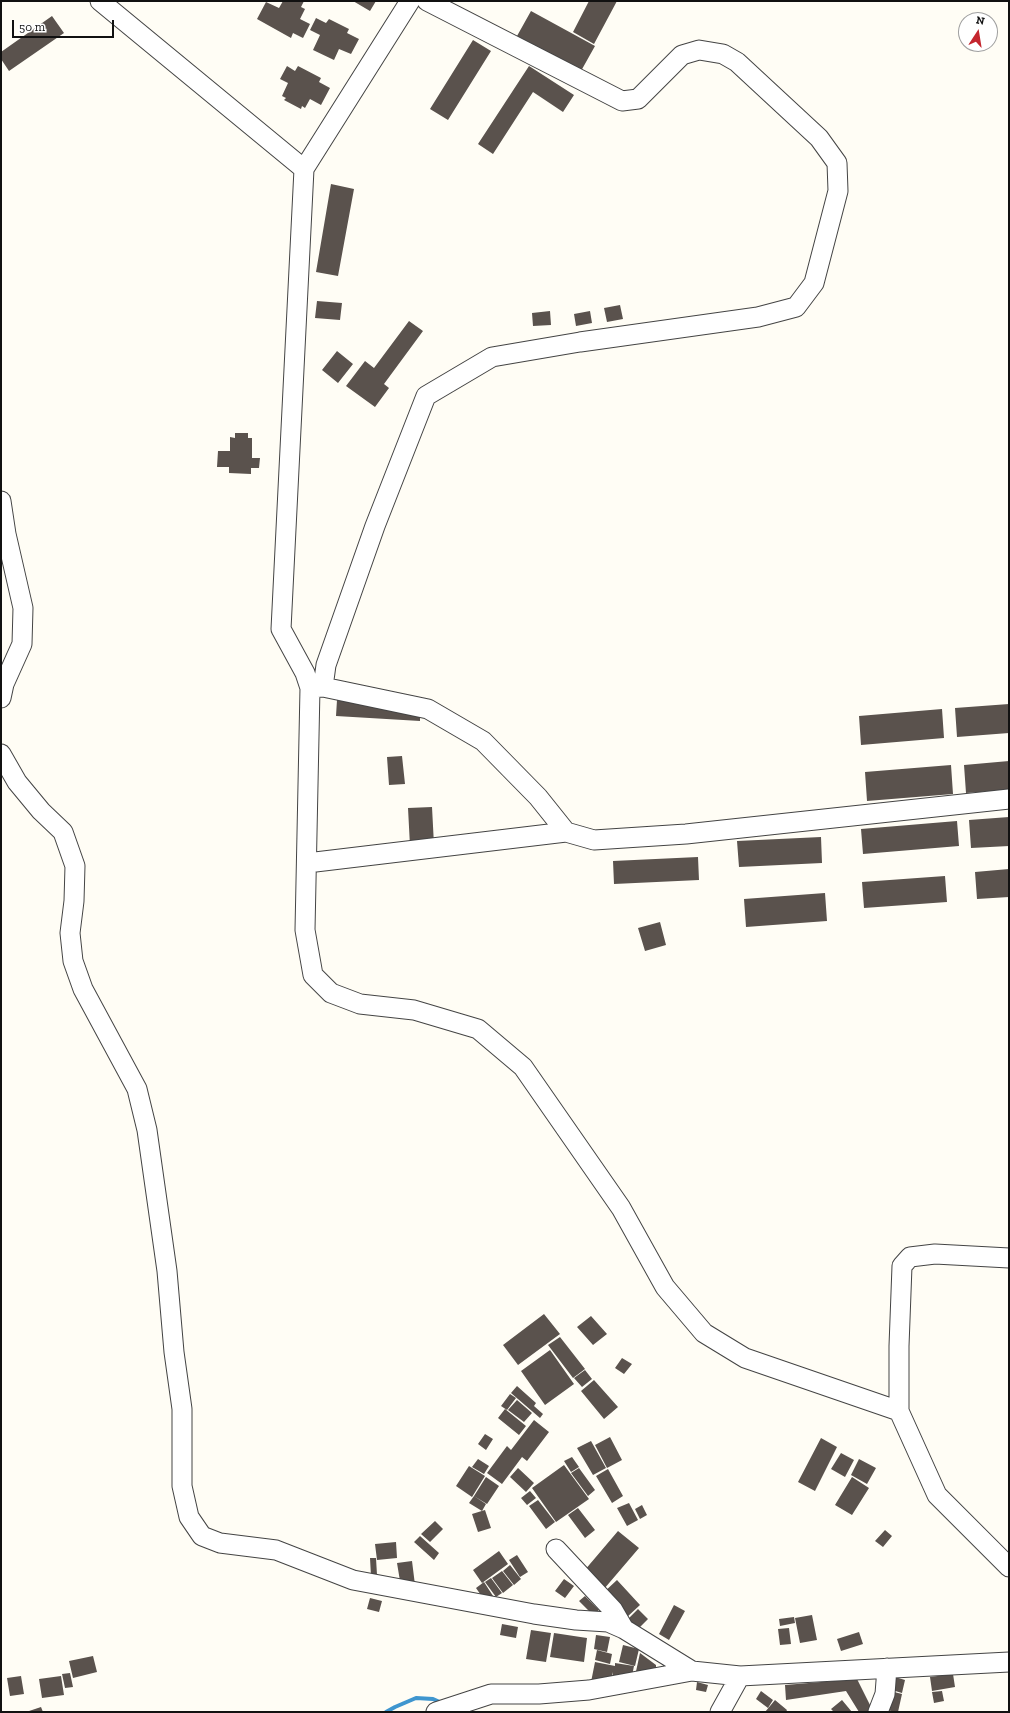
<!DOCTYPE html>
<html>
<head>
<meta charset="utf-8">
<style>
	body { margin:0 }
	#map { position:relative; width:1010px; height:1713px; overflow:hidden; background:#fffdf5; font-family:"Zilla Slab",serif }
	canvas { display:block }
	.frame { position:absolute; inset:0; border:2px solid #111; pointer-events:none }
	.north { position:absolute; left:958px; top:12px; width:40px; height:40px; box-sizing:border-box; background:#fff; border:1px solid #a0a0a0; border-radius:50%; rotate:12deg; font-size:11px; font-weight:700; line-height:16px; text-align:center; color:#111 }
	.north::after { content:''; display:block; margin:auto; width:14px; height:18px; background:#c4262e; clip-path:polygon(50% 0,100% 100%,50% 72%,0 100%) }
	.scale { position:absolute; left:12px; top:20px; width:102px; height:18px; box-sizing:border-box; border:2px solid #111; border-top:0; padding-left:5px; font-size:12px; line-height:14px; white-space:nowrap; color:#111; -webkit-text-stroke:3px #fff; paint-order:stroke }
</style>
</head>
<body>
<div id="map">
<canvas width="1010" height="1713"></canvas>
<div class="frame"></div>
<div class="north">N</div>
<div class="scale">50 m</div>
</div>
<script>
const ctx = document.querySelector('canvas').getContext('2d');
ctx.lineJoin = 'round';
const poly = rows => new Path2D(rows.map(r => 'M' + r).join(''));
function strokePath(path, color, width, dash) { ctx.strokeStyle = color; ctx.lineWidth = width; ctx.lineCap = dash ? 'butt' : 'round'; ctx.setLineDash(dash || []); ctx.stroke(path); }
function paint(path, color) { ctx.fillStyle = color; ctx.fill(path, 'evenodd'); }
strokePath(poly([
	[386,1712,395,1707,416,1698,433,1699,442,1703]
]), '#3f96cf', 4);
paint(poly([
	[283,1,304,1,301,7,305,9,300,19,310,24,303,38,293,33,291,38,257,19,266,2,279,8],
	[353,1,376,1,370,11],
	[589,1,617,1,594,44,573,32],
	[531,11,595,46,581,71,517,36],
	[52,16,64,33,9,71,1,59,1,52],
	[316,18,326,23,329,19,349,29,347,33,359,39,351,54,339,49,334,60,313,50,320,35,310,30],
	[473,40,491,51,448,120,430,109],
	[287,66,295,71,298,66,321,78,319,82,330,88,321,105,310,99,305,108,302,106,301,109,284,100,286,98,282,96,288,83,280,79],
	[529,66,574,95,563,112,533,92,493,154,478,144],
	[331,184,354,189,338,276,316,272],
	[317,301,342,303,340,320,315,318],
	[620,305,623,319,607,322,604,308],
	[550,311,551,325,533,326,532,313],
	[590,311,592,323,576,326,574,314],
	[409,321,423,331,384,384,389,388,375,407,346,386,365,361,374,368],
	[337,351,353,364,338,383,322,370],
	[235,433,248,433,248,438,252,438,252,458,260,458,259,468,251,468,251,474,229,473,229,467,217,467,218,451,230,451,230,437,235,438],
	[337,700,420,705,420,721,336,716],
	[1009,704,1009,733,957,737,955,708],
	[942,709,944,738,861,745,859,716],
	[402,756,405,784,389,785,387,757],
	[1009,761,1009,790,966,793,964,765],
	[951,765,953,794,867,801,865,772],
	[432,807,434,845,410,846,408,808],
	[1009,817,1009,846,971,848,969,820],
	[957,821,959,846,863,854,861,829],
	[821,837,822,863,739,867,737,841],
	[698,857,699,880,614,884,613,861],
	[1009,869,1009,897,977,899,975,872],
	[945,876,947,902,864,908,862,882],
	[825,893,827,921,746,927,744,899],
	[660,922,666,945,645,951,638,928],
	[544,1314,560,1334,518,1365,503,1345],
	[591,1316,607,1334,593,1345,577,1327],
	[560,1337,585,1369,573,1378,548,1345],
	[550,1350,574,1384,545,1405,521,1371],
	[622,1358,632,1364,624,1374,615,1368],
	[585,1370,592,1379,582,1387,574,1378],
	[594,1380,618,1407,604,1419,581,1391],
	[517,1386,536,1403,534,1406,543,1414,540,1418,511,1393],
	[510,1394,516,1398,507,1410,501,1406],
	[517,1400,532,1413,524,1422,508,1410],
	[505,1409,526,1426,519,1435,498,1418],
	[534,1420,549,1432,527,1461,522,1457,502,1484,487,1473,507,1446,511,1450],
	[485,1434,493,1439,486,1450,478,1444],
	[610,1437,622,1460,607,1468,595,1445],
	[821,1438,837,1447,815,1491,798,1482],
	[591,1441,606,1468,593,1475,577,1448],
	[841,1453,854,1460,845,1477,831,1469],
	[572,1457,579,1467,571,1472,564,1461],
	[478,1459,489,1466,484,1474,472,1467],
	[859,1459,876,1468,867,1484,851,1475],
	[564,1465,589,1499,556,1522,532,1488],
	[469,1466,485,1476,472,1497,456,1486],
	[518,1468,534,1483,526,1492,510,1477],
	[579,1468,595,1490,588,1496,571,1473],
	[608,1469,623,1496,612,1503,596,1476],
	[486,1477,499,1486,487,1504,474,1496],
	[852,1477,869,1488,852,1515,835,1505],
	[530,1491,536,1498,527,1505,521,1498],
	[474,1496,486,1504,482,1511,469,1503],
	[538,1500,555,1522,546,1529,529,1506],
	[629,1503,638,1520,627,1526,617,1508],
	[642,1505,647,1515,640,1519,635,1509],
	[578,1508,595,1530,585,1538,568,1515],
	[485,1510,491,1528,478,1532,472,1514],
	[435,1521,443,1529,430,1542,421,1534],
	[885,1530,892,1536,883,1547,875,1541],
	[618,1531,639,1548,604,1589,584,1571],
	[420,1536,439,1553,434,1560,414,1542],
	[396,1542,397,1558,377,1560,375,1544],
	[499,1551,508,1564,482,1583,473,1570],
	[517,1555,528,1572,520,1577,509,1560],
	[370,1558,376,1558,377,1575,371,1576],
	[412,1561,415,1585,401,1587,397,1563],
	[510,1565,521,1579,514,1585,503,1571],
	[502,1571,513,1585,503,1593,492,1578],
	[491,1578,502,1593,496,1597,485,1582],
	[564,1579,574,1586,565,1598,555,1591],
	[617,1580,640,1605,626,1618,603,1593],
	[484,1582,495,1599,487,1604,476,1588],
	[585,1596,599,1610,593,1615,579,1601],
	[370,1598,382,1601,379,1612,367,1609],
	[674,1605,685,1611,669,1640,659,1634],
	[638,1609,648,1619,635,1632,625,1622],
	[812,1615,817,1640,800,1643,795,1618],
	[794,1617,795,1623,780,1626,779,1619],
	[502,1624,518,1627,516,1638,500,1635],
	[789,1628,791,1644,780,1645,778,1629],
	[531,1630,551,1633,546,1662,526,1659],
	[859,1632,863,1644,841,1651,837,1639],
	[554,1633,587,1638,584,1662,550,1657],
	[596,1635,610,1637,607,1652,594,1649],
	[623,1645,639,1649,635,1666,619,1662],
	[597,1650,612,1654,610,1664,595,1660],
	[640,1653,656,1665,656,1668,635,1676],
	[93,1656,97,1672,73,1678,69,1661],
	[595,1662,615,1666,615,1663,634,1666,632,1676,613,1677,613,1672,612,1677,591,1682],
	[70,1673,73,1687,65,1688,62,1674],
	[953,1674,955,1687,932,1691,930,1677],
	[21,1676,24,1694,10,1696,7,1678],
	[61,1676,64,1695,42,1698,39,1679],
	[895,1677,905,1680,902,1693,892,1690],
	[857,1679,872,1709,869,1712,859,1712,846,1691,786,1700,785,1685],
	[697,1682,708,1685,706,1692,696,1690],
	[761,1691,773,1700,768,1708,756,1699],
	[890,1691,902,1694,898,1712,885,1710],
	[942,1691,944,1701,934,1703,932,1692],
	[775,1700,787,1710,786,1712,765,1712],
	[842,1700,852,1712,834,1712,831,1709],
	[41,1707,43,1712,26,1712]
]), '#5a524d');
const minor = poly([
	[100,1,304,169,281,629,305,673,310,688,305,930,313,975,331,993,360,1004,414,1010,478,1029,523,1067,621,1208,665,1287,704,1333,745,1358,899,1411,937,1495,1009,1567],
	[304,169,410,1],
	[1,501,6,534,23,608,22,644,4,684,1,698],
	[323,687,326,665,375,526,426,396,492,357,580,342,758,317,796,307,814,283,838,191,837,163,819,138,737,62,723,54,699,50,682,55,638,99,622,101,427,1],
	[311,688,323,687,428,709,483,741,538,797,566,832,594,840,686,834,1009,799],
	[1,754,17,782,41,811,63,832,75,866,74,901,70,933,73,961,83,989,137,1089,147,1130,167,1271,174,1352,182,1409,182,1486,189,1517,202,1536,220,1543,276,1550,353,1580,534,1614,576,1620,608,1622,624,1629,692,1671],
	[307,863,566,832],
	[899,1411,899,1346,902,1266,910,1257,935,1254,1009,1258],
	[556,1549,613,1610,624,1629],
	[436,1712,491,1694,539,1694,589,1690,692,1671,740,1676,1009,1662],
	[720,1712,740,1676],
	[878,1712,885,1694,887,1668]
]);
strokePath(minor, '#444', 21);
strokePath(minor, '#fff', 19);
</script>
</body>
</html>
